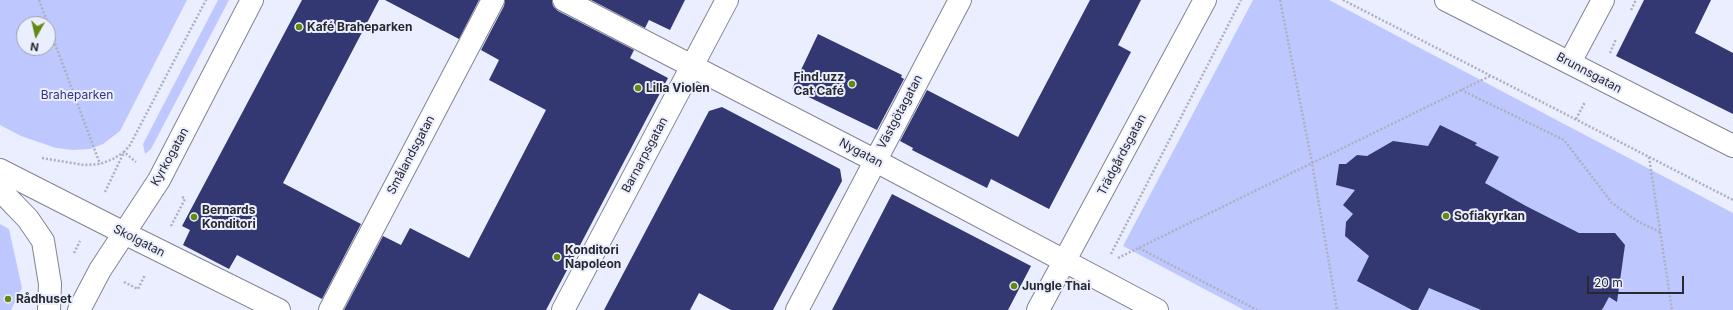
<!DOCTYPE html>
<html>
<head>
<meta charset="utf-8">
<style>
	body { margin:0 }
	#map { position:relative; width:1733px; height:310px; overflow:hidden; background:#eaeefe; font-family:Inter,sans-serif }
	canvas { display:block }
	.north { position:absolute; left:16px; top:16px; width:40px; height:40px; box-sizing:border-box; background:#eaeefe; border:1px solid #9c9fab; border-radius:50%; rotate:188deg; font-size:11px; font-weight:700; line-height:16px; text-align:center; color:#28292f }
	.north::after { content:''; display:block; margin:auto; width:14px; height:18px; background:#64890f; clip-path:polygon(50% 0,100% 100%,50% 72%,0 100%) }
	.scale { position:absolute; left:1587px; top:276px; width:97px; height:18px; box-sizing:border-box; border:2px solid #28292f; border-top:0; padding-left:5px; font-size:12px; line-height:14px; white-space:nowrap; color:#28292f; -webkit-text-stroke:3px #eaeefe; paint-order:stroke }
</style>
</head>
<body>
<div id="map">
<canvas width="1733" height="310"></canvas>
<div class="north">N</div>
<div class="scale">20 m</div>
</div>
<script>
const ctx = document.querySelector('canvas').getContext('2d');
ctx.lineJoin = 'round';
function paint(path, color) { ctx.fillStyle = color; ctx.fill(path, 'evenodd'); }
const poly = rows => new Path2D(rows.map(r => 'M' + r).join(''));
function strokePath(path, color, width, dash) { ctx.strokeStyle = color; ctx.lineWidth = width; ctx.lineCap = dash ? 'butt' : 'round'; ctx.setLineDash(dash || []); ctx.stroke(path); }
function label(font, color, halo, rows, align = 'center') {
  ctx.font = font + ' Inter,sans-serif'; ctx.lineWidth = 4; ctx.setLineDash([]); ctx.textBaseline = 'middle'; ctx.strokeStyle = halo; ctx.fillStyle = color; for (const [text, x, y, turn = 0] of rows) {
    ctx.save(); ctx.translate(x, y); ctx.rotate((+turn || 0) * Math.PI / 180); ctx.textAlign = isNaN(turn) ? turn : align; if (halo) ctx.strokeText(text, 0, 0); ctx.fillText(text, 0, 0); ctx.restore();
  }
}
paint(poly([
	[0,0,187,0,120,131,103,144,90,149,73,150,56,148,21,136,0,125],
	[24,24,48,24,48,48,24,48],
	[218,0,229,0,151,149,145,154,143,144],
	[1253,0,1329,0,1733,213,1733,310,1244,310,1123,246],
	[0,224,9,229,22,288,11,310,0,310]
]), '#bec8fe');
paint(poly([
	[302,0,379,0,283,183,361,224,322,299,237,255,229,269,183,245,190,230,182,226],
	[385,0,479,0,459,39],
	[505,0,552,0,553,6,558,11,634,50,630,58,668,78,546,310,344,310,383,236,401,245,410,228,469,258,546,110,489,80,499,60,481,50,504,6],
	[591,0,685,0,670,30,649,20,645,28],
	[1090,0,1141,0,1118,45,1131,52,1049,209,991,179,987,188,912,150,913,148,900,141,927,90,1018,137],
	[1644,0,1711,0,1695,33,1733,53,1733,114,1616,56],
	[818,34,902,75,901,77,904,79,877,130,792,89],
	[722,107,840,169,842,181,773,310,731,310,699,293,690,310,604,310,709,111],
	[1440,125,1477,143,1475,145,1499,157,1485,183,1526,206,1579,233,1615,233,1625,245,1617,302,1609,297,1602,310,1481,310,1429,288,1418,310,1412,310,1357,281,1369,256,1345,236,1346,222,1353,214,1343,205,1355,190,1336,185,1339,164,1346,164,1357,155,1367,156,1393,141,1428,146],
	[892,194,1031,266,1008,310,832,310]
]), '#333873');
const street = poly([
	[564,0,874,160,1157,310],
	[1446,0,1733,146],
	[1570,62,1603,0],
	[124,233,279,310],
	[330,310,493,0],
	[563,310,727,0],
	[797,310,960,0],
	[1038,310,1205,0]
]);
const secondary = poly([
	[0,170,124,233],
	[0,190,28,219,43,241,50,284,49,310],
	[79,310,100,270,159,180,252,0]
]);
strokePath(street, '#818493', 24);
strokePath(secondary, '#818493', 24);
strokePath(poly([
	[39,0,48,24],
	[1280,0,1312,163,1337,310],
	[1343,0,1733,200],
	[1631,10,1636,0],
	[48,25,100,164],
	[1610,53,1616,39],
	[1461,90,1564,140,1612,203,1637,221,1660,232],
	[1576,119,1585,102],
	[1649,157,1672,310],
	[42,158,84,165,100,164,113,159,124,152,136,162],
	[105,192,124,152,130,145,206,0],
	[171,226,185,199,181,196],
	[1139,248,1257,310],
	[74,253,80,241],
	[1111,254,1241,0],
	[1118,258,1490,76],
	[124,282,138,289,145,275],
	[1602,309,1604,310]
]), '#adb0bc', 2.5, [2, 2]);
strokePath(street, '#fff', 22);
strokePath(secondary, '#fff', 22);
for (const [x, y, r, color] of [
	[299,27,4,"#64890f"],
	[852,84,4,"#64890f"],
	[638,88,4,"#64890f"],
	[1446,216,4,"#64890f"],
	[194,217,4,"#64890f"],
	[557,257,4,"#64890f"],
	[1014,286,4,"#64890f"],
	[8,299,4,"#64890f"]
]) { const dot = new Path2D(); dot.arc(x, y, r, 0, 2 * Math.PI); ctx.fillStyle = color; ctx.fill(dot); strokePath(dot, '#eaeefe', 1.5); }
label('bold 12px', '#28292f', '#eaeefe', [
	["Kafé Braheparken",307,27],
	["Find.uzz",844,77,"right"],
	["Cat Café",844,91,"right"],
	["Lilla Violen",646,88],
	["Bernards",202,210],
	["Konditori",202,224],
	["Sofiakyrkan",1454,216],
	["Konditori",565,250],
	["Napoleon",565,264],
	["Jungle Thai",1022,286],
	["Rådhuset",16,299]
], 'left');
label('12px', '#28292f', '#eaeefe', [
	["Brunnsgatan",1589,73,28],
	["Västgötagatan",900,112,-62],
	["Nygatan",861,153,28],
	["Smålandsgatan",411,155,-62],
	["Barnarpsgatan",645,155,-62],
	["Trädgårdsgatan",1122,155,-62],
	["Kyrkogatan",170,157,-61],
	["Skolgatan",139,241,27]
]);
label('12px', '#313382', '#eaeefe', [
	["Braheparken",77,95]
]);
</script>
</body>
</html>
